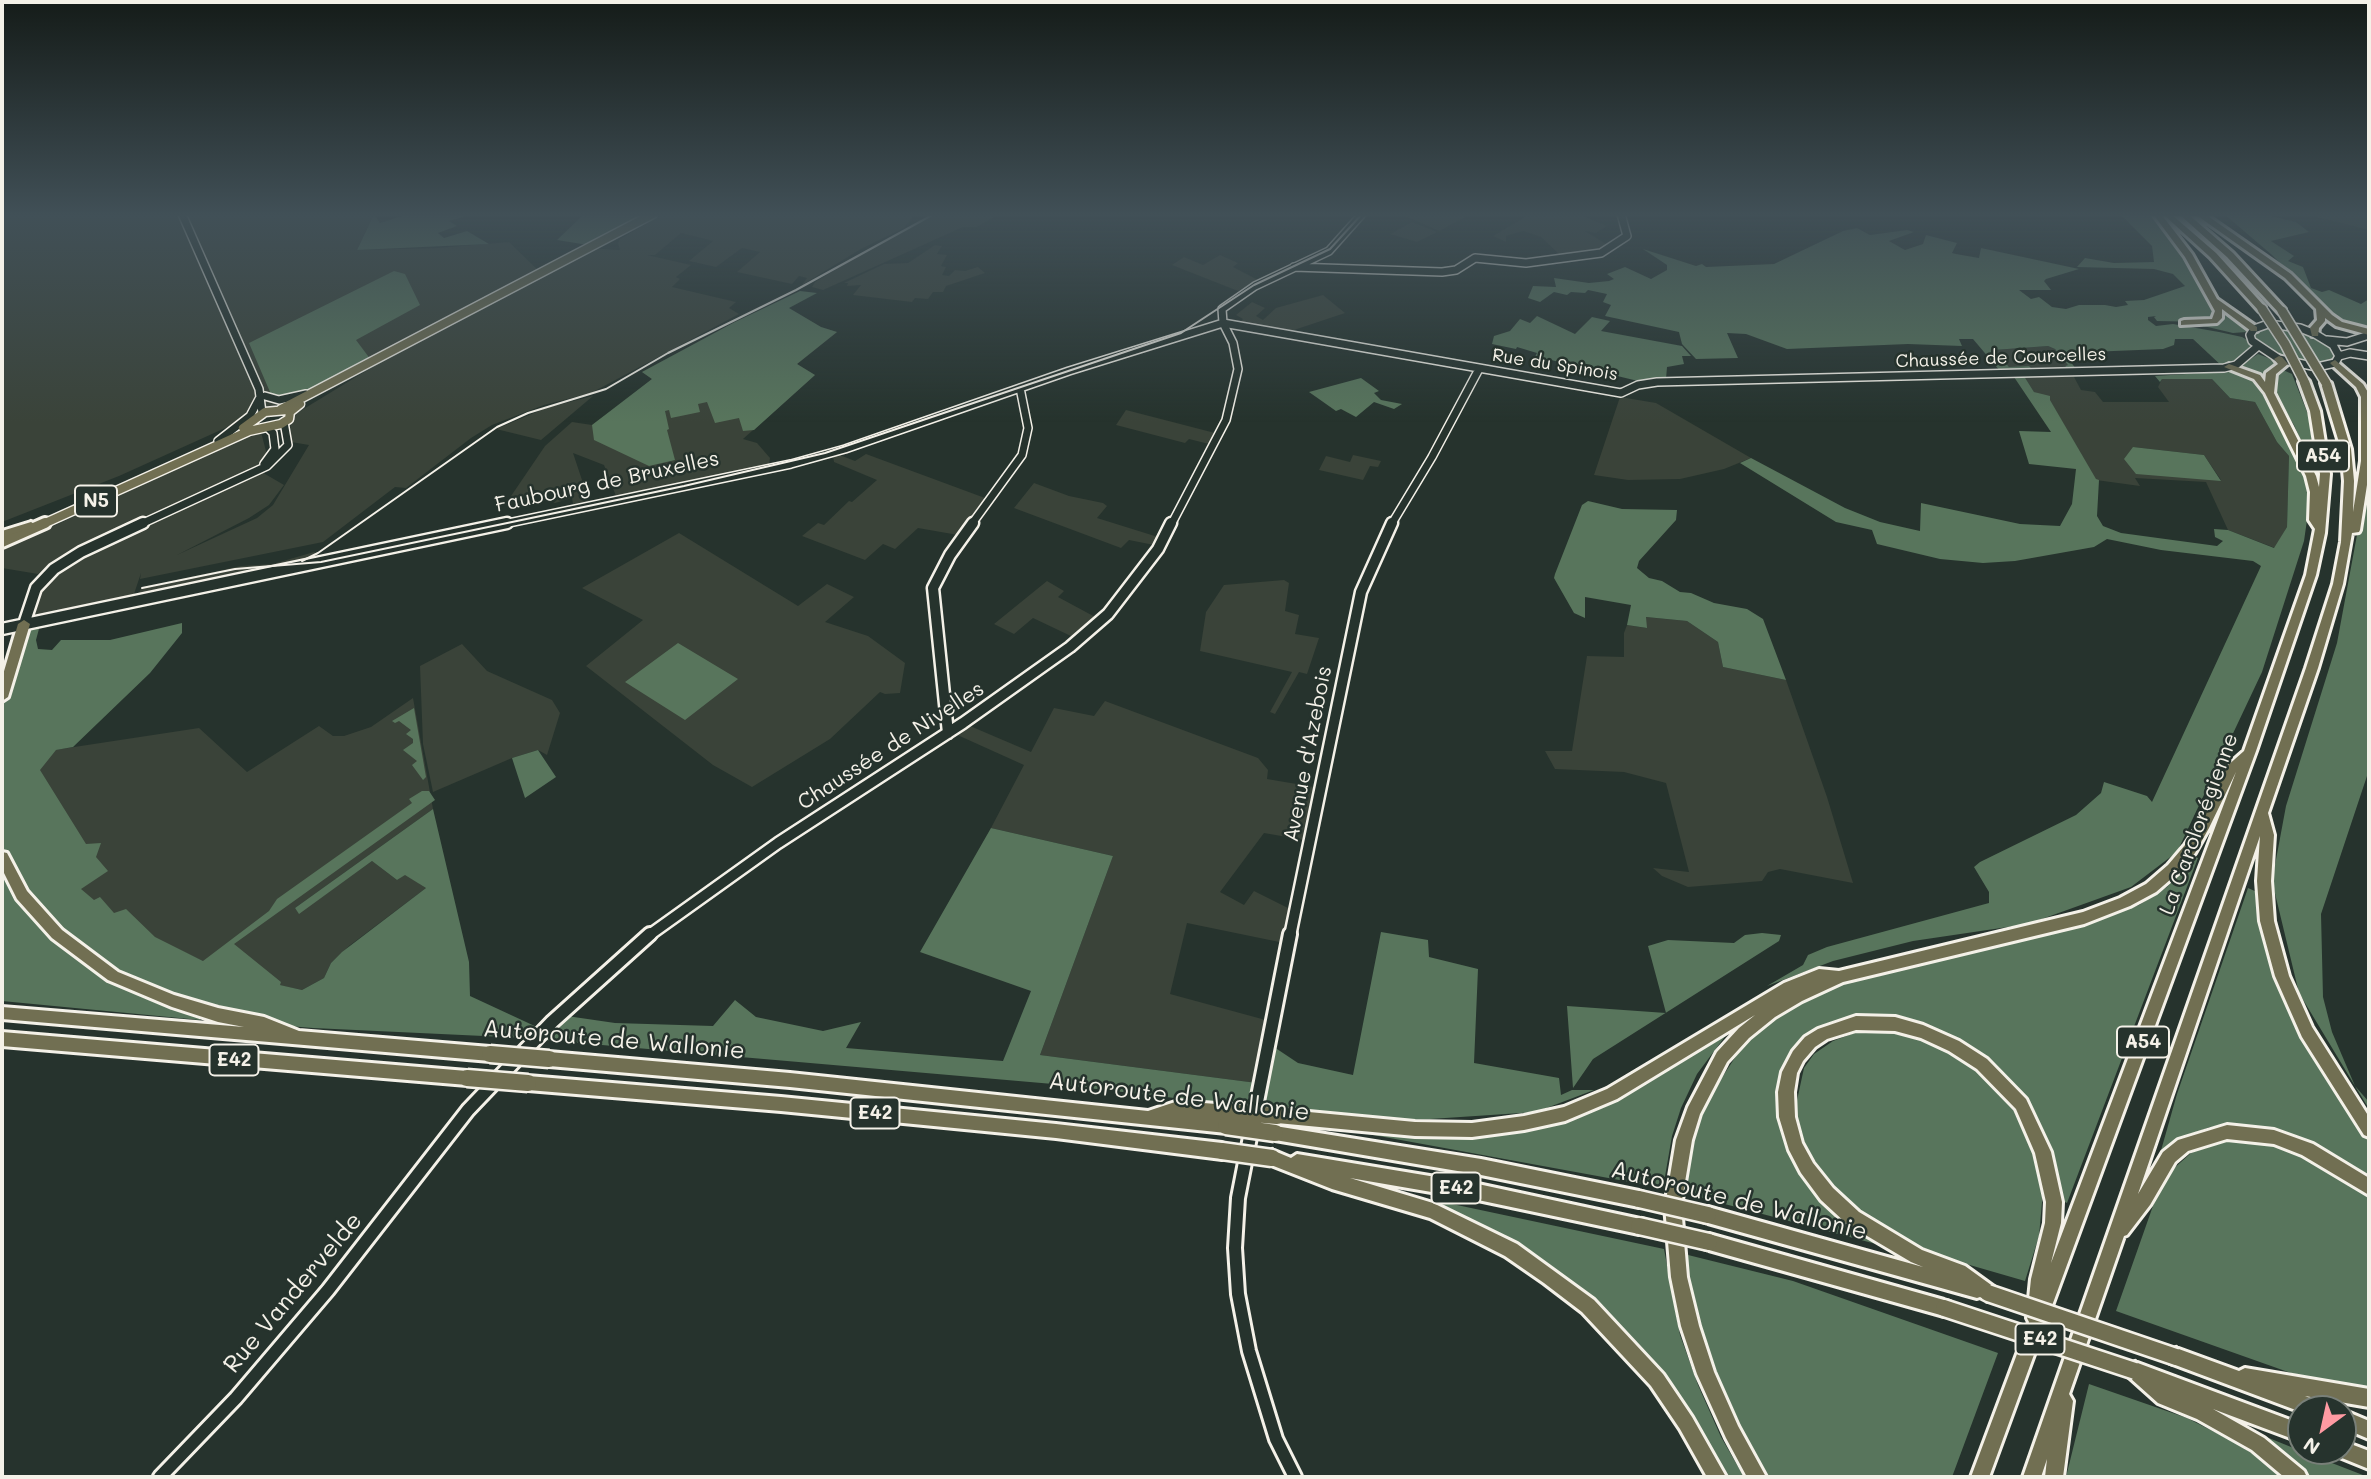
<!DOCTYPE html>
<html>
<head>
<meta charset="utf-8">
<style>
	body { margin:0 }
	#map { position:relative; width:2371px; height:1479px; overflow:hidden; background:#26332d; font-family:Mali,sans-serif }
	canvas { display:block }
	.frame { position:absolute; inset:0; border:4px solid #f4f1e8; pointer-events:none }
	.north { position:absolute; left:2287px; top:1395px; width:70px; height:70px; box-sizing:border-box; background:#26332d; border:2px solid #787f78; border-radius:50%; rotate:213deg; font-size:19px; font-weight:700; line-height:28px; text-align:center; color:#f4f1e8 }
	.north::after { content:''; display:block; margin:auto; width:24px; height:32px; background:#ff9aa2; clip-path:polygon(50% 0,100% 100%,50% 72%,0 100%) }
</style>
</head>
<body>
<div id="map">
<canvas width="2371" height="1479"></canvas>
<div class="frame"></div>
<div class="north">N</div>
</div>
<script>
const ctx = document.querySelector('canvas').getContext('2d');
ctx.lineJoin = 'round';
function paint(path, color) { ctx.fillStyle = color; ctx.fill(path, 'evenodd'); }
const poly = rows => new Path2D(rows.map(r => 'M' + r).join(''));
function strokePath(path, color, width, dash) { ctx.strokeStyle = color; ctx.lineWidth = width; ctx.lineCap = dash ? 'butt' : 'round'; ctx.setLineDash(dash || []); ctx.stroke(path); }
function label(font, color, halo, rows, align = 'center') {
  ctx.font = font + ' Mali,sans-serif'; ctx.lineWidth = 5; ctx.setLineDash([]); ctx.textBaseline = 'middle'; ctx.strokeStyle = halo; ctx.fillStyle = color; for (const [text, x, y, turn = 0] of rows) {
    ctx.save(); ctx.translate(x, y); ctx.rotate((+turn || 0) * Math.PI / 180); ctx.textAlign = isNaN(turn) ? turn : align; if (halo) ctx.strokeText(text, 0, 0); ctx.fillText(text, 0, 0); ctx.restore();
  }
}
paint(poly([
	[374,214,357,250,437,248,509,242,540,272,435,324,347,373,119,476,2,522,2,216],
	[663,214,915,214,904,228,861,249,802,285,807,278,799,276,792,284,737,272,760,252,742,248,716,267,689,261,713,241,681,233,655,255,647,255,691,265,676,277,680,279,672,287,736,302,729,308,739,314,591,393,544,405,492,425,471,438,406,488,395,487,323,542,140,579,141,573,131,603,29,624,38,585,97,543,260,471,284,485,269,505,249,518,177,555,257,518,273,505,309,445,291,442,290,421,297,413,397,352,589,248,620,250,618,243,620,239],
	[937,214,999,214,977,227,963,227,823,290,812,287,815,282,870,249],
	[1400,214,1471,214,1439,231],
	[1530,214,1579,214,1607,226,1596,233,1585,231,1611,247,1561,256,1541,237,1523,231,1506,236,1506,242,1493,236],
	[2305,214,2369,214,2369,230],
	[1412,222,1420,225,1437,232,1417,242,1390,234],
	[935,245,942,246,937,254,947,255,941,266,946,267,942,275,949,276,955,270,965,271,978,267,985,273,946,286,943,292,933,292,928,299,915,298,912,302,853,295,861,285,847,286,848,283,844,283,884,264,908,263],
	[1220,255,1238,263,1233,267,1258,280,1238,291,1172,265,1184,257,1203,265],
	[1323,295,1345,313,1291,331,1240,322,1243,319,1236,315,1252,302,1265,308,1256,316,1263,320,1276,308],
	[788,308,821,327,837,332,797,364,815,375,743,439,757,443,770,458,769,465,616,496,604,465,573,453,589,501,573,504,572,498,555,503,550,501,552,494,531,489,522,501,507,502,545,446,572,422,592,425,625,401,652,379,642,372,735,322,745,326],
	[2048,346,2055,349,2069,365,2065,366,2067,368,2009,367,1994,350],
	[2024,376,2074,377,2081,390,2095,392,2103,402,2169,402,2158,387,2162,379,2212,379,2230,398,2255,402,2277,442,2289,456,2287,527,2275,548,2228,530,2206,482,2135,478,2140,486,2096,480,2049,399,2034,392],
	[2133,447,2204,455,2221,480],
	[593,396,541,440,496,429,546,408],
	[1620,397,1656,403,1751,458,1724,469,1680,479,1628,480,1594,475],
	[1126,410,1215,433,1209,444,1189,439,1185,443,1116,425],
	[261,432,267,455,259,465,241,475,89,545,38,574,2,568,2,546,51,527,252,434],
	[837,454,855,461,866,454,985,498,958,535,918,528,895,549,883,544,865,560,802,536,818,523,824,525,849,501,852,502,877,480,834,462,833,456],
	[1353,455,1381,461,1378,467,1370,466,1363,480,1319,470,1326,456,1350,462],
	[1034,483,1069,496,1103,503,1107,506,1097,518,1158,537,1159,546,1129,540,1121,548,1014,508],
	[679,533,798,606,827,584,854,597,825,622,868,636,905,663,900,693,885,694,880,692,830,739,752,787,713,765,586,666,643,620,582,588],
	[314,552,318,555,304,562,138,597,141,588,241,566,273,564],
	[1284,580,1289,583,1285,611,1299,615,1295,634,1319,638,1307,674,1299,672,1275,714,1270,712,1292,672,1200,651,1206,612,1224,585],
	[1047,581,1064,591,1058,597,1097,618,1073,637,1033,618,1014,634,994,624],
	[1645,617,1687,621,1718,642,1723,667,1786,680,1827,797,1853,883,1780,869,1768,872,1762,881,1688,887,1662,876,1653,868,1689,872,1666,783,1624,772,1555,769,1545,751,1572,751,1587,656,1624,657,1624,633,1627,625,1646,628],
	[462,644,487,671,552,700,560,713,547,755,538,750,512,758,433,792,423,744,420,666],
	[413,698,433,809,295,908,299,913,372,861,397,880,405,874,426,888,349,946,331,963,324,978,302,990,256,980,203,961,6,868,2,857,2,758,199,728,247,772,319,726,333,736,344,736,371,727],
	[1105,701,1258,758,1268,770,1267,779,1320,788,1310,841,1264,833,1220,892,1244,905,1254,891,1296,912,1289,944,1187,923,1170,994,1273,1022,1257,1083,1040,1055,1113,856,991,828,1024,765,953,733,963,723,1031,752,1054,708,1094,716]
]), '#3a4339');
paint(poly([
	[374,214,380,223,408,214,461,214,463,217,449,221,457,226,438,233,444,238,467,231,489,244,357,250],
	[584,214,647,214,594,246,557,240],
	[2120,214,2152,214,2221,310,2246,327,2246,332,2233,333,2195,324,2208,322,2157,321,2154,317,2156,316,2148,317,2148,314,2148,320,2156,326,2173,324,2219,332,2242,337,2253,343,2250,335,2261,326,2300,328,2337,350,2335,363,2297,364,2255,346,2254,355,2233,366,2224,368,2193,339,2175,339,2174,345,2163,349,2064,353,2076,369,2067,368,2065,366,2068,365,2055,349,2048,346,1994,350,2009,367,2029,366,2032,369,2000,371,1973,339,1959,339,1962,346,1908,344,1787,349,1746,334,1727,333,1738,358,1696,359,1682,344,1679,332,1605,316,1611,305,1603,302,1607,294,1588,290,1585,293,1571,292,1567,295,1554,292,1540,302,1528,298,1533,286,1556,287,1554,278,1589,283,1609,281,1614,279,1607,274,1625,267,1651,279,1667,270,1667,265,1643,249,1696,266,1702,264,1706,267,1774,264,1843,231,1857,228,1870,235,1907,230,1914,232,1889,241,1905,250,1923,244,1926,235,1957,243,1952,253,1956,254,1979,258,1981,248,2079,269,2046,279,2044,281,2051,290,2019,290,2031,299,2039,297,2052,307,2066,309,2079,305,2105,305,2116,307,2128,305,2125,301,2144,300,2185,286,2173,274,2154,269,2077,267,2085,258,2114,263,2154,262,2152,246],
	[2224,214,2262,214,2296,222,2309,232,2271,241,2294,256,2288,261,2303,267,2311,288,2322,292,2329,290,2361,304,2369,299,2369,330,2335,319,2272,255],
	[394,271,405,274,420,305,356,340,371,360,296,397,273,399,249,343],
	[800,291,817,293,789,308,821,327,837,332,797,364,815,375,754,430,743,431,739,418,715,423,707,402,698,404,700,412,671,418,669,410,665,411,669,429,667,430,675,460,649,466,594,440,592,425,652,379,642,372,735,322],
	[1537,316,1575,334,1592,317,1610,321,1601,331,1682,346,1691,356,1682,356,1684,364,1667,367,1666,379,1638,381,1551,360,1549,362,1533,360,1537,353,1517,347,1516,349,1492,344,1494,336,1510,331,1520,319,1530,323],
	[2258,354,2281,363,2267,387,2237,368],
	[2283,370,2292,374,2309,417,2316,475,2294,425,2275,394,2275,374],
	[2218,372,2242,372,2260,383,2304,460,2310,499,2304,541,2262,672,2177,852,2131,887,2028,924,1913,941,1833,961,1767,986,1803,965,1808,955,1827,947,1989,903,1989,892,1974,867,1980,862,2076,815,2101,793,2104,782,2147,796,2152,802,2261,566,2253,561,2161,550,2107,539,2094,547,2015,561,1983,563,1940,559,1877,544,1872,530,1836,522,1740,463,1751,458,1845,508,1880,522,1920,531,1921,503,2020,524,2060,526,2072,504,2076,469,2029,464,2019,431,2051,432,2014,377,2024,376,2034,392,2050,396,2050,400,2096,479,2099,480,2097,516,2103,526,2121,533,2217,546,2223,541,2215,537,2214,529,2228,530,2274,548,2287,527,2289,456,2277,442,2255,402,2230,398,2212,379,2162,379,2160,382,2155,376],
	[1361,378,1379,391,1374,393,1381,400,1402,404,1394,409,1374,402,1356,417,1341,409,1336,411,1309,392],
	[2133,447,2204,455,2221,481,2136,474,2124,459],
	[2369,470,2369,770,2321,914,2323,997,2332,1032,2355,1086,2369,1102,2369,1109,2355,1086,2299,993,2272,881,2286,806,2337,643],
	[1588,501,1622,509,1677,510,1676,520,1639,561,1637,568,1649,578,1662,581,1680,592,1691,593,1714,603,1747,609,1763,619,1786,680,1723,667,1718,642,1687,621,1646,617,1647,628,1627,625,1631,605,1585,597,1585,618,1574,613,1554,578,1555,574,1582,505],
	[182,623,182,633,150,673,73,747,56,750,40,770,86,844,101,843,96,857,108,871,81,889,94,900,100,897,114,913,126,909,155,937,203,961,269,911,277,899,412,803,409,799,422,791,429,791,435,800,234,944,281,982,280,985,302,990,324,978,331,963,342,952,426,888,405,875,397,880,372,861,299,914,295,908,433,809,469,962,470,996,539,1028,533,1034,526,1038,313,1028,264,1024,212,1014,105,970,61,938,17,888,2,851,2,697,23,630,40,625,36,640,38,649,52,650,61,640,110,640],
	[678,643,738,679,685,720,625,682],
	[414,708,426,777,423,780,412,765,417,761,403,750,413,743,413,739,406,734,411,730,399,721,395,723,392,721],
	[538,750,556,777,525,798,512,758],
	[991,828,1113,856,1040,1055,1257,1083,1250,1104,1227,1104,1053,1084,544,1040,560,1015,615,1023,713,1026,735,1000,756,1017,823,1031,861,1022,846,1048,1003,1061,1031,991,920,952],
	[2195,857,2198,858,2067,1203,2059,1199,2015,1090,1928,1029,1844,1021,1790,1061,1793,1152,1895,1249,1683,1193,1694,1131,1704,1105,1738,1053,1756,1032,1780,1013,1804,999,1868,975,2089,924,2139,905,2167,887],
	[2,871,12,893,36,922,68,951,101,974,201,1016,200,1020,2,1001],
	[2248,888,2257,892,2261,921,2300,1031,2350,1115,2369,1142,2369,1180,2351,1167,2310,1144,2230,1126,2210,1127,2186,1136,2160,1154,2177,1094],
	[1381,932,1428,940,1429,957,1478,969,1474,1063,1559,1078,1561,1095,1572,1090,1594,1090,1536,1112,1385,1122,1298,1115,1276,1104,1260,1105,1271,1045,1298,1063,1353,1075],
	[1762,933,1781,935,1779,941,1593,1059,1573,1088,1567,1006,1666,1013,1648,946,1668,940,1734,943,1745,935],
	[1732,1027,1697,1074,1681,1108,1672,1136,1663,1188,1346,1130,1464,1137,1541,1126,1571,1118,1639,1087],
	[1887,1031,1920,1038,1943,1047,1967,1062,1986,1076,2018,1114,2029,1137,2043,1191,2039,1236,2025,1281,1949,1259,1900,1238,1864,1218,1842,1198,1820,1171,1807,1149,1798,1126,1796,1105,1804,1068,1814,1054,1833,1041,1857,1032],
	[2237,1139,2288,1147,2343,1173,2369,1193,2369,1388,2357,1389,2305,1378,2116,1311,2154,1203,2171,1171,2191,1153,2210,1142],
	[1391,1191,1664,1249,1680,1335,1698,1385,1721,1437,1744,1477,1723,1477,1716,1463,1579,1292],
	[1684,1254,1793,1281,1998,1353,1952,1477,1768,1477,1742,1432,1714,1371,1699,1329],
	[2089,1384,2187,1418,2240,1445,2285,1477,2066,1477],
	[2244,1428,2301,1451,2368,1477,2307,1477]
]), '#58755c');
const secondaryFar2 = poly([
	[182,214,259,389,262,413],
	[1294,267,1442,272,1456,270,1475,258,1526,263,1601,253,1627,236,1621,214],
	[2268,324,2300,328,2315,334,2333,345,2339,356,2335,363,2317,367,2279,359,2252,341,2250,335,2254,329,2268,324],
	[2327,340,2347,342,2369,335],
	[2339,356,2350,353,2369,356],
	[265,396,279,400,306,394],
	[218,441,250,416,259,399],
	[264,464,275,449,273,433,268,428],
	[139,525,267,466,288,445,284,422],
	[499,525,791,464,845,449,1069,371,1223,323,1621,393,1638,385,1657,382,2224,368,2236,365,2257,347],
	[971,525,1022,455,1028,428,1020,388],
	[1171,525,1226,420,1238,369,1233,343,1223,323,1222,309,1255,286,1329,251,1362,214],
	[1391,525,1432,457,1479,369]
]);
const secondaryFar1 = poly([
	[24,624,36,588,54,569,81,552,143,523],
	[2,629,507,523],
	[948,733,933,588,950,555,973,523],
	[648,936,778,843,963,723,1070,647,1108,614,1158,549,1171,523],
	[1290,936,1361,592,1392,523]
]);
const secondary = poly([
	[1290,934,1238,1198,1235,1248,1238,1294,1249,1351,1276,1439,1295,1477],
	[160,1477,236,1398,328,1290,468,1110,552,1022,650,934]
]);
const primaryFar1 = poly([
	[281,409,653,214],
	[243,428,265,412,287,410],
	[41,525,249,431,281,424,289,419,290,412,300,404]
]);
const primary = poly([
	[2,542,45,523]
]);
const highway = poly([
	[2153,214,2161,214,2192,254,2217,299,2257,327,2257,331,2251,331,2222,309,2222,318,2217,323,2181,325,2181,321,2184,320,2212,319,2215,311,2185,257,2153,214],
	[2163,214,2171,214,2216,253,2265,307,2265,311,2259,311,2210,257,2163,214],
	[2179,214,2188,214,2233,253,2285,309,2285,313,2279,313,2227,257,2179,214],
	[2195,214,2205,214,2291,274,2332,315,2342,322,2369,329,2369,335,2336,326,2325,318,2325,321,2319,328,2318,336,2312,336,2310,328,2317,320,2316,309,2285,278,2195,214],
	[2279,356,2282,357,2288,364,2276,374,2274,393,2316,476,2319,487,2320,474,2310,411,2299,381,2301,379,2307,379,2309,381,2320,411,2330,474,2325,533,2316,575,2256,751,1989,1477,1971,1477,2029,1322,2027,1318,2031,1279,2045,1223,2046,1202,2035,1153,2016,1109,1977,1069,1949,1051,1921,1038,1895,1031,1856,1030,1827,1039,1815,1047,1803,1061,1797,1073,1794,1092,1795,1117,1802,1143,1813,1163,1833,1188,1859,1212,1922,1250,1965,1266,1994,1287,1996,1293,1994,1299,1988,1301,1980,1297,1977,1298,1708,1223,1702,1221,1700,1215,1702,1209,1708,1207,1923,1267,1911,1262,1847,1224,1821,1200,1801,1173,1789,1150,1779,1117,1778,1092,1782,1072,1793,1051,1805,1037,1818,1029,1856,1016,1895,1017,1923,1025,1959,1041,1987,1059,2026,1099,2051,1152,2062,1202,2061,1223,2051,1263,2236,772,2209,828,2195,853,2178,873,2156,892,2130,906,2084,924,1843,982,1802,1001,1775,1017,1749,1038,1727,1062,1700,1114,1692,1140,1681,1206,1687,1277,1699,1326,1714,1372,1738,1426,1766,1477,1747,1477,1726,1438,1697,1374,1681,1326,1671,1277,1665,1206,1676,1140,1688,1107,1717,1052,1739,1028,1755,1015,1617,1099,1565,1121,1524,1130,1472,1137,1415,1136,1277,1123,1272,1121,1269,1116,1272,1111,1277,1109,1415,1122,1472,1123,1524,1116,1564,1107,1607,1089,1784,983,1819,969,1839,971,2083,912,2120,898,2146,884,2168,865,2185,845,2198,825,2226,767,2244,751,2306,575,2315,529,2309,520,2310,492,2306,476,2265,393,2254,379,2224,367,2229,364,2260,375,2265,382,2266,373,2278,364,2274,359,2279,356],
	[2335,360,2363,384,2369,394,2369,472,2360,530,2359,532,2352,533,2343,584,2318,668,2268,813,2274,835,2271,881,2274,921,2289,976,2312,1027,2369,1117,2369,1137,2364,1135,2302,1037,2275,976,2260,921,2257,881,2260,836,2138,1194,2163,1152,2178,1140,2227,1125,2274,1130,2313,1144,2369,1178,2369,1195,2302,1155,2274,1144,2227,1139,2188,1151,2175,1162,2150,1205,2127,1235,2124,1236,2069,1394,2073,1401,2063,1477,2045,1477,2047,1459,2041,1477,2023,1477,2306,668,2333,584,2341,542,2344,481,2341,449,2321,383,2326,380,2331,383,2351,449,2354,481,2353,512,2361,461,2361,397,2356,387,2332,365,2330,363,2335,360],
	[31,522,36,525,35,527,2,537,2,531,31,522],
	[24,620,30,624,8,697,2,701,2,678,18,624,24,620],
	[2,852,7,853,27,891,62,930,118,972,174,995,218,1008,264,1017,299,1031,490,1047,495,1049,497,1054,495,1059,490,1061,2,1019,2,1007,244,1027,218,1022,172,1007,108,980,52,938,17,899,2,869,2,852],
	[2,1032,467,1071,472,1073,475,1078,472,1083,467,1085,2,1046,2,1032],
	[549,1052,790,1073,1148,1111,1178,1101,1229,1105,1234,1107,1237,1112,1234,1117,1227,1119,1231,1121,1234,1126,1231,1131,1226,1133,790,1087,549,1066,544,1064,542,1059,544,1054,549,1052],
	[528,1076,781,1097,1056,1124,1222,1143,1228,1146,1230,1151,1228,1156,1222,1159,1056,1138,781,1111,528,1090,523,1088,520,1083,523,1078,528,1076],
	[1275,1126,1481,1159,1639,1191,1645,1193,1647,1199,1645,1205,1639,1207,1481,1175,1275,1140,1270,1138,1267,1133,1270,1128,1275,1126],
	[1272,1150,1291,1158,1297,1154,1478,1184,1645,1220,1647,1226,1645,1232,1639,1234,1478,1200,1350,1178,1433,1203,1517,1244,1594,1300,1663,1374,1692,1417,1726,1477,1707,1477,1680,1429,1651,1386,1582,1312,1544,1283,1505,1256,1430,1218,1332,1189,1266,1163,1264,1158,1266,1153,1272,1150],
	[1709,1234,1944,1300,1950,1302,1952,1308,1950,1314,1944,1316,1709,1250,1703,1248,1701,1242,1703,1236,1709,1234],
	[2176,1348,2239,1371,2245,1368,2369,1389,2369,1407,2305,1396,2322,1403,2325,1409,2301,1409,2301,1412,2170,1363,2167,1357,2170,1351,2176,1348],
	[2135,1362,2301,1424,2301,1442,2213,1409,2264,1438,2304,1471,2307,1477,2284,1477,2252,1450,2197,1419,2158,1403,2129,1377,2126,1371,2129,1365,2135,1362],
	[2343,1410,2369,1421,2369,1439,2343,1428,2343,1410],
	[2343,1441,2369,1451,2369,1469,2337,1456,2334,1451,2343,1451,2343,1441]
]);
strokePath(secondaryFar2, '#f4f1e8', 10);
strokePath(secondaryFar1, '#f4f1e8', 15);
strokePath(secondary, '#f4f1e8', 18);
strokePath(primaryFar1, '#f4f1e8', 11);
strokePath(primary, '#f4f1e8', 16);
strokePath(highway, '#f4f1e8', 6);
strokePath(secondaryFar2, '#26332d', 7);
strokePath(secondaryFar1, '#26332d', 10);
strokePath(secondary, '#26332d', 12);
strokePath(primaryFar1, '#716f52', 8);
strokePath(primary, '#716f52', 10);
paint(highway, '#716f52');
strokePath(poly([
	[302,561,318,553,497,427,528,413,606,389,668,353,796,290,934,214],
	[142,588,235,569,321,562,684,486,825,453,1181,333,1254,285,1330,249,1362,214]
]), '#f4f1e8', 2);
const highwayBridgeFar1 = poly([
	[2262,309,2285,344,2304,381],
	[2282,311,2326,383]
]);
const highwayBridge = poly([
	[490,1054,549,1059],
	[467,1078,528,1083],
	[1229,1112,1277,1116],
	[1226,1126,1275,1133],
	[1222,1151,1272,1158],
	[1639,1199,1708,1215],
	[1639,1226,1709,1242],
	[1988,1293,2176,1357],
	[1944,1308,2135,1371]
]);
strokePath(highwayBridgeFar1, '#f4f1e8', 12, []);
strokePath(highwayBridge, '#f4f1e8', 21, []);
strokePath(highwayBridgeFar1, '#716f52', 9);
strokePath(highwayBridge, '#716f52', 16);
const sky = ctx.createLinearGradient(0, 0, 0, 422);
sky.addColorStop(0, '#151c19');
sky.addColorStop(0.51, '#415057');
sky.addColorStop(1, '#41505700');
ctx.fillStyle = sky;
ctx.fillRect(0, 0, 2371, 422);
label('18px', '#f4f1e8', '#26332d', [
	["Chaussée de Courcelles",2001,358,-2],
	["Rue du Spinois",1555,365,9]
]);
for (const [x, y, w] of [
	[2323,456,52],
	[96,501,42],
	[2143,1042,52],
	[234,1060,49],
	[875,1113,49],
	[1456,1188,49],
	[2040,1339,49]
]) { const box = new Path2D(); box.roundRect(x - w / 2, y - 15.5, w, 31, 5); ctx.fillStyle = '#26332d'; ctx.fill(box); strokePath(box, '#f4f1e8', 2); }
label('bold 19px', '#f4f1e8', null, [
	["A54",2323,456],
	["N5",96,501],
	["A54",2143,1042],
	["E42",234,1060],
	["E42",875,1113],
	["E42",1456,1188],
	["E42",2040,1339]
]);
label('21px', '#f4f1e8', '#26332d', [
	["Faubourg de Bruxelles",607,482,-12],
	["Chaussée de Nivelles",891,746,-33],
	["Avenue d'Azebois",1308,754,-79],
	["La Carolorégienne",2199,824,-70]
]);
label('24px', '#f4f1e8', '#26332d', [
	["Autoroute de Wallonie",614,1040,5],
	["Autoroute de Wallonie",1179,1097,7],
	["Autoroute de Wallonie",1739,1201,14],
	["Rue Vandervelde",293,1293,-50]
]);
</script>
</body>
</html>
